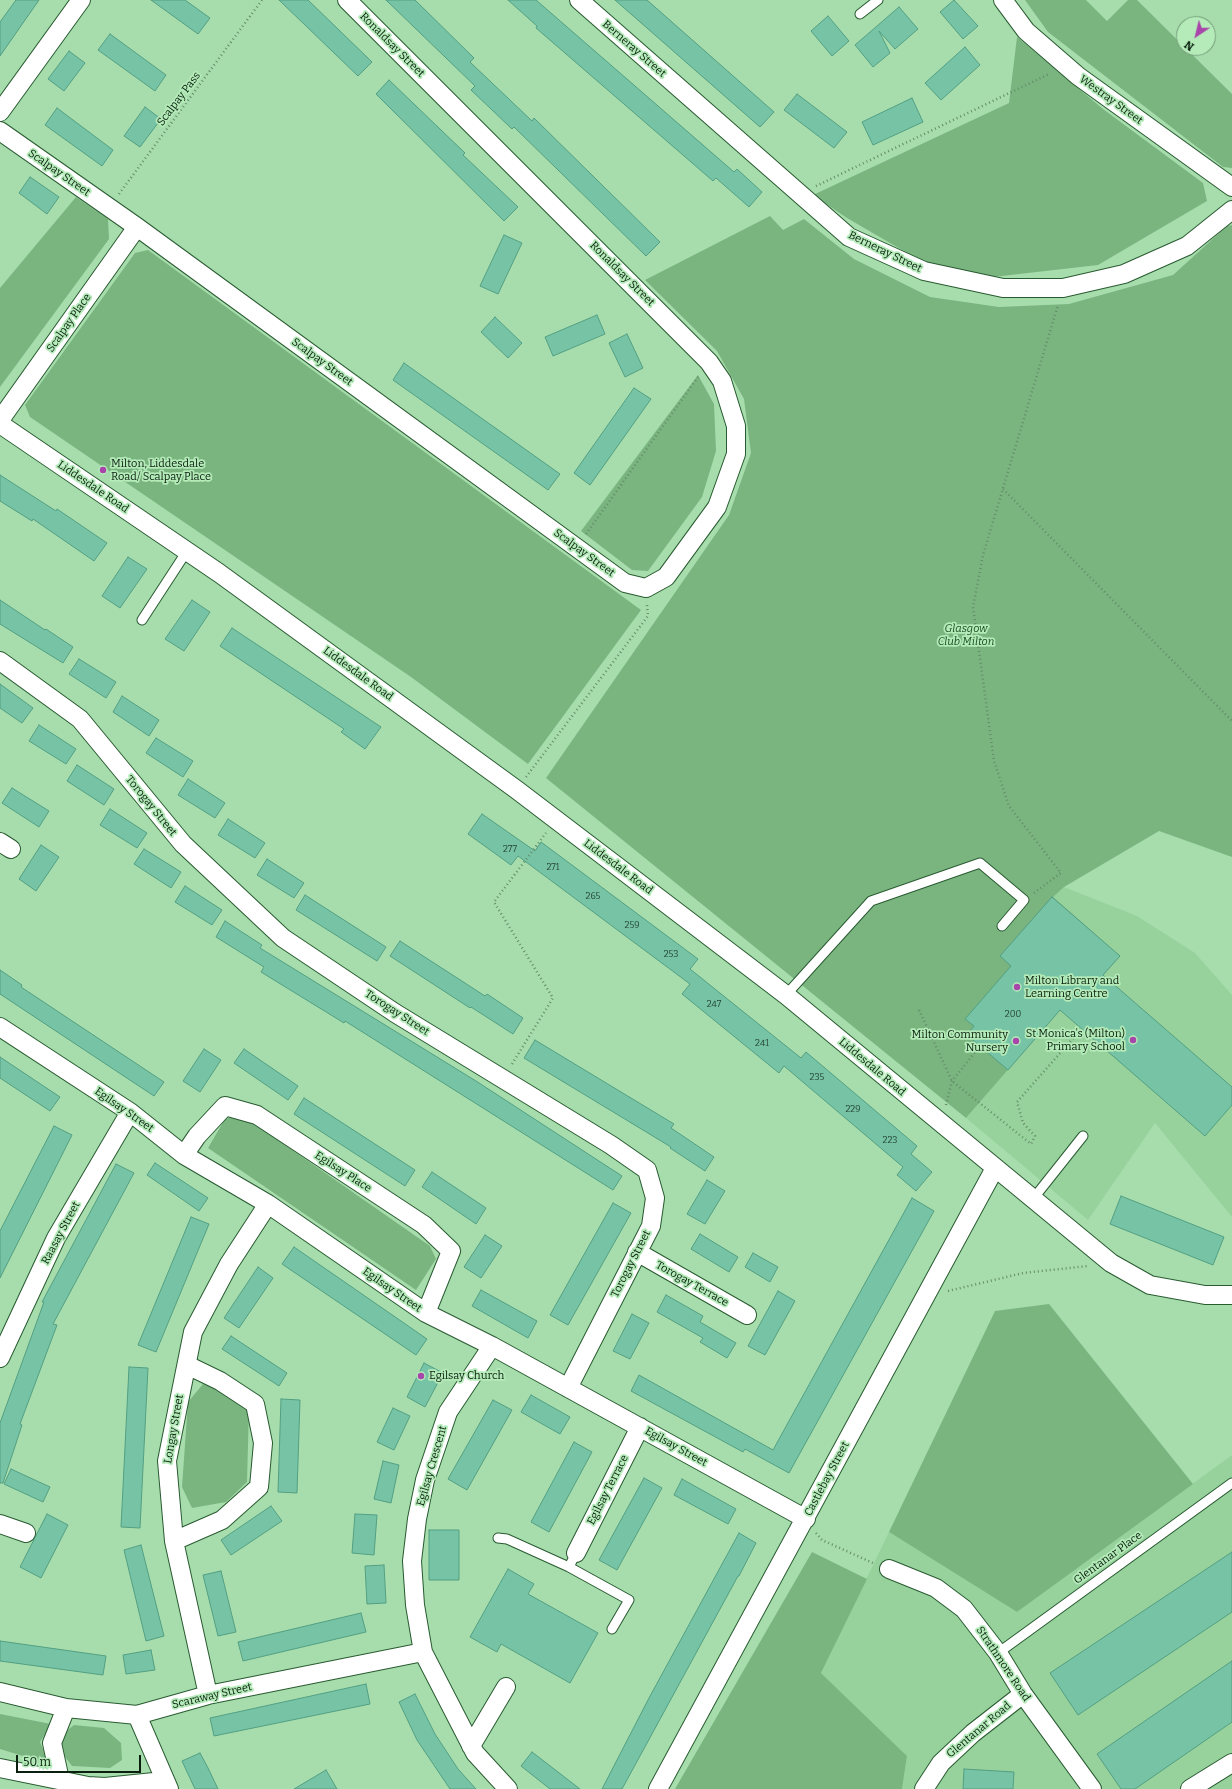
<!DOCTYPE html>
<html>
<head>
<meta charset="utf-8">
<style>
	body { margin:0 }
	#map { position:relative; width:1232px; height:1789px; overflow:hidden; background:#a7ddac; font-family:Bitter,serif }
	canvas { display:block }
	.north { position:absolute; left:1176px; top:16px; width:40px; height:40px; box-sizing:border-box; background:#b4ebb9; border:1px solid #709975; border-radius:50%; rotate:215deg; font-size:11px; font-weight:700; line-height:16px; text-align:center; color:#0a1f0e }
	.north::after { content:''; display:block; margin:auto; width:14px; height:18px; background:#a945aa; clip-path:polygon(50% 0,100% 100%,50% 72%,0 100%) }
	.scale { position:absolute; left:16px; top:1755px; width:125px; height:18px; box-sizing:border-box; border:2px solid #0a1f0e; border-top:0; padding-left:5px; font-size:12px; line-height:14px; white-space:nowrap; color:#0a1f0e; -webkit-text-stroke:3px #b4ebb9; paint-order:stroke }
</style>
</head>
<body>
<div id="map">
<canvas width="1232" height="1789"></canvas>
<div class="north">N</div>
<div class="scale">50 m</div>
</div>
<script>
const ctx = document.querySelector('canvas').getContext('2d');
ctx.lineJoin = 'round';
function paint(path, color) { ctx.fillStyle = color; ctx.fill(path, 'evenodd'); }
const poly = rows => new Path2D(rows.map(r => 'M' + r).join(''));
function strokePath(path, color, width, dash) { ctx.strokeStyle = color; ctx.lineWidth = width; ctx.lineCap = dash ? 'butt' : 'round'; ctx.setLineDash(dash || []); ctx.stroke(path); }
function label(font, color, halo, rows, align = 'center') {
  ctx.font = font + ' Bitter,serif'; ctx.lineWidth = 3.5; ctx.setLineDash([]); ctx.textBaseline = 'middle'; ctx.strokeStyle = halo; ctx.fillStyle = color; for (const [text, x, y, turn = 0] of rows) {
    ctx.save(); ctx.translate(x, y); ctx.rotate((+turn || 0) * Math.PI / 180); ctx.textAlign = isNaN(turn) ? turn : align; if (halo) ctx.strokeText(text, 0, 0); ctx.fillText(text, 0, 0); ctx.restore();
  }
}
paint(poly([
	[1064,887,1137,916,1195,953,1232,995,1232,1217,1155,1123,1088,1220,966,1118,1060,1010,1120,956,1052,897],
	[1232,1455,1232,1789,902,1789,907,1756,821,1673,889,1532,1017,1612]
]), '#97d29d');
paint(poly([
	[1025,0,1086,0,1107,21,1128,0,1137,0,1232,94,1232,168,1223,167,1048,32],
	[1017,37,1103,109,1203,183,1207,201,1098,265,993,277,921,261,847,218,813,195,1009,103],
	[76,197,108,219,109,239,0,387,0,288],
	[770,216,783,230,804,219,854,259,930,297,999,307,1069,304,1173,275,1227,226,1232,225,1232,857,1159,831,1064,887,1053,897,1120,956,1103,975,1060,1010,966,1118,546,778,729,515,751,453,744,399,717,351,645,280],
	[148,250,641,610,528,764,411,677,30,417,25,405,135,253],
	[698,375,714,404,716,451,702,497,648,571,632,570,581,531],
	[242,1115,430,1246,436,1259,416,1290,208,1148,225,1119],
	[1049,1304,1193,1484,1017,1612,889,1532,995,1311],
	[203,1384,222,1389,249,1409,247,1482,226,1502,192,1508,182,1487,188,1402],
	[812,1552,867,1579,821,1673,907,1756,902,1789,675,1789],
	[0,1714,51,1724,40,1742,49,1764,0,1749],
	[74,1725,104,1728,121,1743,122,1760,110,1768,72,1766,62,1753,60,1736]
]), '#7ab580');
const building = poly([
	[16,0,39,0,0,56,0,22,16,0],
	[151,0,185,0,210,18,198,34,151,0],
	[279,0,308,0,372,62,358,76,279,0],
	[386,0,415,0,474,58,470,62,532,121,534,118,660,242,646,256,514,127,512,129,471,90,475,86,386,0],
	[508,0,536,0,734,172,737,169,762,192,749,207,716,178,713,181,536,28,537,26,508,0],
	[615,0,647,0,774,112,760,127,615,0],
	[954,0,978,26,963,39,940,12,954,0],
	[899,7,918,29,895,49,879,31,890,53,873,67,855,45,899,7],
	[828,16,849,41,832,56,811,31,828,16],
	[110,34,166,75,155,91,98,50,110,34],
	[965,47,980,65,941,100,925,83,965,47],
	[69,51,85,63,64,91,48,79,69,51],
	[389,80,465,153,463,155,518,207,504,221,376,94,389,80],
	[797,94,847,132,834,148,784,110,797,94],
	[912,98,923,122,873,145,862,122,912,98],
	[145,107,161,119,140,147,124,136,145,107],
	[57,108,113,150,102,166,45,125,57,108],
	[30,177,59,197,47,214,19,193,30,177],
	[504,235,522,243,498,294,480,286,504,235],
	[597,315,605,334,553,356,545,337,597,315],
	[495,317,522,343,508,358,481,332,495,317],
	[627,334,643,368,625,377,609,343,627,334],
	[404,363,560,474,548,490,393,380,404,363],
	[634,388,651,399,590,485,574,473,634,388],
	[0,475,56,511,57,509,107,543,94,561,33,519,32,521,0,501,0,475],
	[128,557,147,569,120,608,102,596,128,557],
	[0,600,45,630,46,629,73,647,63,663,0,624,0,600],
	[192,600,210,612,184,651,165,639,192,600],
	[232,628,381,727,365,749,341,732,344,729,220,646,232,628],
	[79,659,116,682,106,698,69,674,79,659],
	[0,684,33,708,22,723,0,708,0,684],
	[122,696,159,720,149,736,113,712,122,696],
	[39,725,76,749,66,764,29,741,39,725],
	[156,738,193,761,183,777,146,753,156,738],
	[77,765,114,789,104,805,67,781,77,765],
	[188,779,225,803,215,818,178,795,188,779],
	[12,788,49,811,39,827,2,803,12,788],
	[110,809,147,833,137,848,100,825,110,809],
	[482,814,535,851,541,842,698,959,690,969,801,1058,806,1052,917,1146,911,1154,932,1172,916,1191,897,1175,903,1167,784,1066,779,1073,682,994,690,984,518,856,511,865,468,834,482,814],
	[228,819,265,843,255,858,218,835,228,819],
	[41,845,59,857,36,891,19,879,41,845],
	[144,849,181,872,171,888,134,864,144,849],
	[267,859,304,883,294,898,257,875,267,859],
	[185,886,222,910,212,925,175,902,185,886],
	[305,895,386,947,377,961,296,910,305,895],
	[1052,897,1120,956,1103,975,1232,1087,1232,1105,1205,1136,1060,1010,1008,1070,967,1035,974,1026,965,1019,1011,966,1000,956,1052,897],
	[225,921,262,945,260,948,476,1081,622,1176,613,1190,345,1021,344,1023,261,972,264,967,216,937,225,921],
	[400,941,485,996,487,994,523,1018,513,1034,471,1007,470,1008,390,956,400,941],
	[0,970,22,985,21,987,164,1082,154,1096,0,994,0,970],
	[535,1040,674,1124,671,1128,714,1157,705,1171,670,1148,671,1147,524,1058,535,1040],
	[204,1049,221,1060,200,1092,183,1081,204,1049],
	[244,1049,298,1086,288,1100,234,1063,244,1049],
	[0,1057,60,1097,50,1111,0,1078,0,1057],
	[304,1098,415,1170,405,1186,294,1114,304,1098],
	[54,1126,72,1135,0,1278,0,1231,54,1126],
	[155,1163,208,1198,199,1211,147,1175,155,1163],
	[116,1164,134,1173,53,1324,57,1325,20,1424,22,1425,3,1483,0,1483,0,1423,44,1302,42,1302,116,1164],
	[432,1172,486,1208,476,1224,422,1187,432,1172],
	[707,1180,725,1191,705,1224,687,1214,707,1180],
	[1121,1196,1224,1237,1213,1265,1110,1224,1121,1196],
	[912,1198,934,1211,789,1473,745,1449,743,1452,631,1391,639,1375,773,1450,912,1198],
	[613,1203,631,1213,568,1325,550,1315,613,1203],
	[191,1217,209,1224,156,1352,138,1345,191,1217],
	[700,1234,738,1257,729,1272,691,1249,700,1234],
	[485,1235,502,1246,481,1278,464,1267,485,1235],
	[294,1247,427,1339,416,1355,282,1264,294,1247],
	[753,1253,778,1267,770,1282,745,1267,753,1253],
	[258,1267,273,1278,239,1328,224,1318,258,1267],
	[481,1290,537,1321,528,1338,472,1306,481,1290],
	[778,1291,795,1301,765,1355,748,1346,778,1291],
	[666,1295,703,1316,700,1322,736,1343,727,1358,700,1342,703,1338,657,1312,666,1295],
	[632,1314,649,1323,630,1359,613,1351,632,1314],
	[231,1336,287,1373,279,1386,222,1349,231,1336],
	[424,1363,443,1373,425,1407,407,1397,424,1363],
	[129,1367,148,1368,140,1528,121,1527,129,1367],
	[531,1395,570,1417,560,1434,521,1412,531,1395],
	[281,1399,300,1400,297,1493,278,1492,281,1399],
	[493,1400,512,1410,467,1490,448,1479,493,1400],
	[393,1408,410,1416,394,1450,377,1442,393,1408],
	[574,1442,592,1452,549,1532,531,1522,574,1442],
	[383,1461,399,1465,391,1503,374,1499,383,1461],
	[11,1469,50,1487,43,1502,4,1484,11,1469],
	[644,1478,662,1488,617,1570,599,1560,644,1478],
	[682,1479,736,1509,728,1524,674,1495,682,1479],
	[271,1506,282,1521,231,1555,221,1540,271,1506],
	[47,1514,68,1525,41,1578,20,1567,47,1514],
	[355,1514,377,1515,374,1555,352,1553,355,1514],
	[429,1530,459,1530,459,1580,429,1580,429,1530],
	[739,1533,756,1543,739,1576,738,1576,622,1789,602,1789,649,1698,739,1533],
	[141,1545,164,1636,146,1641,124,1550,141,1545],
	[1232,1552,1232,1612,1078,1715,1050,1673,1232,1552],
	[384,1565,386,1603,367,1604,365,1566,384,1565],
	[508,1569,534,1584,528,1594,598,1633,570,1683,501,1644,497,1652,470,1637,508,1569],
	[221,1571,236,1632,218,1636,203,1575,221,1571],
	[361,1613,366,1632,243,1661,238,1642,361,1613],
	[0,1641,106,1656,103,1675,0,1661,0,1641],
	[151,1650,155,1670,126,1674,123,1655,151,1650],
	[1232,1661,1232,1722,1135,1789,1121,1789,1097,1754,1232,1661],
	[366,1684,370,1704,214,1736,210,1718,366,1684],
	[415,1694,435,1734,458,1769,476,1789,450,1789,417,1740,399,1702,415,1694],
	[532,1752,558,1772,580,1789,550,1789,521,1766,532,1752],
	[200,1753,208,1768,218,1789,195,1789,182,1761,200,1753],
	[964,1769,1014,1772,1013,1789,963,1789,964,1769],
	[326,1770,337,1789,294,1789,326,1770]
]);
paint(building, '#77c3a5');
strokePath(building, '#539f82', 1);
const service = poly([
	[860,14,878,0],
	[142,620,187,551],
	[786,995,871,901,980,863,1024,900,1002,926],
	[1033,1199,1083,1136],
	[498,1538,507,1539,569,1567],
	[576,1553,569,1567,629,1600,612,1629],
	[998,1653,1232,1483]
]);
const minor = poly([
	[579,0,849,237,924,271,1003,288,1063,288,1124,274,1187,246,1232,210],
	[1003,0,1026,31,1078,76,1232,187],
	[0,112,81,0],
	[0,131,137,227,625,583,646,588,666,577,717,507,736,454,736,426,722,381,709,362,347,0],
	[0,420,137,227],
	[0,424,219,573,517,790,786,995,1111,1263,1150,1285,1205,1295,1232,1295],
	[0,661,80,719,183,844,283,938,395,1013,611,1145,647,1170,655,1198,651,1226,568,1388],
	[0,842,11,849],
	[0,1027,130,1112,184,1155,268,1204,426,1313,492,1346,806,1519],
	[184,1155,197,1136,225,1106,257,1115,424,1225,451,1251,426,1313],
	[637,1252,747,1315],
	[492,1346,448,1412,425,1480,417,1519,412,1561,415,1605,423,1652,475,1753,508,1789],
	[0,1358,56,1238,130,1112],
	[0,1524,26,1533],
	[174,1541,222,1520,259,1487,263,1443,255,1404,220,1381,187,1365],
	[576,1553,640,1427],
	[889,1569,936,1588,964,1609,998,1653,1023,1694,1092,1789],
	[0,1692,66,1708,137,1715,208,1695,423,1652],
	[208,1695,174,1541,167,1461,193,1332,229,1264,268,1204],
	[137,1715,169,1789],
	[471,1746,506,1687],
	[0,1768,88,1786,105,1787,164,1781],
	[60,1780,52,1743,66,1708],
	[658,1789,995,1168],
	[924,1789,941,1763,973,1733,1023,1694],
	[1190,1789,1232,1763]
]);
strokePath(service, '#295b31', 11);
strokePath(minor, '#295b31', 20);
strokePath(poly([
	[816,186,1049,74],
	[119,194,262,0],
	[1003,489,1232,721],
	[586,534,698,377],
	[526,777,648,616,647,605],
	[1034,893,1061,873,1009,806,994,761,973,607,983,555,1058,305],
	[919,1010,952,1081,1031,1144,1035,1136,1023,1123,1017,1102,1076,1035],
	[512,1064,553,998,494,902,546,833],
	[946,1105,952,1081,980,1046],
	[948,1291,1023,1273,1088,1266],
	[816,1533,822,1540,873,1563]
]), '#648c68', 2.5, [1, 3]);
strokePath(service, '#fff', 9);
strokePath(minor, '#fff', 18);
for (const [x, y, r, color] of [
	[103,470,4,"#a945aa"],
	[1017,987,4,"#a945aa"],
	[1133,1040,4,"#a945aa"],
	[1016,1041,4,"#a945aa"],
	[421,1376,4,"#a945aa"]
]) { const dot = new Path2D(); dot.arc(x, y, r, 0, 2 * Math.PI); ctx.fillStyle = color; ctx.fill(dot); strokePath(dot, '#b4ebb9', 1.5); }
label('9px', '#254834', null, [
	["277",510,849],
	["271",553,867],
	["265",593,896],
	["259",632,925],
	["253",671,954],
	["247",714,1004],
	["200",1013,1014],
	["241",762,1043],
	["235",817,1077],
	["229",853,1109],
	["223",890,1140]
]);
label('11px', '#0a1f0e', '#b4ebb9', [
	["Ronaldsay Street",392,45,45],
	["Berneray Street",634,49,41],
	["Scalpay Pass",179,99,-53],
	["Westray Street",1111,100,36],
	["Scalpay Street",59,173,35],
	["Berneray Street",885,252,26],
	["Ronaldsay Street",622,274,45],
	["Scalpay Place",69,323,-55],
	["Scalpay Street",322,362,36],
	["Liddesdale Road",93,487,34],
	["Scalpay Street",584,553,36],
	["Liddesdale Road",358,674,36],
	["Torogay Street",151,806,51],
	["Liddesdale Road",618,867,37],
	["Torogay Street",397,1013,33],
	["Liddesdale Road",872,1067,40],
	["Egilsay Street",124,1110,35],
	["Egilsay Place",343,1172,33],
	["Raasay Street",61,1233,-62],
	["Torogay Street",631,1264,-63],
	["Torogay Terrace",692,1284,29],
	["Egilsay Street",392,1290,35],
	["Longay Street",174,1429,-80],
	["Egilsay Street",676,1447,29],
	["Egilsay Crescent",432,1466,-74],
	["Castlebay Street",827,1479,-62],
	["Egilsay Terrace",608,1490,-63],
	["Glentanar Place",1108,1558,-36],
	["Strathmore Road",1003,1664,56],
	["Scaraway Street",212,1696,-13],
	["Glentanar Road",979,1730,-40]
]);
label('11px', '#0a1f0e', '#b4ebb9', [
	["Milton, Liddesdale",111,464],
	["Road/ Scalpay Place",111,477],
	["Milton Library and",1025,981],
	["Learning Centre",1025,994],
	["St Monica's (Milton)",1125,1034,"right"],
	["Primary School",1125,1047,"right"],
	["Milton Community",1008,1035,"right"],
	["Nursery",1008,1048,"right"],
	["Egilsay Church",429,1376]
], 'left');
label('italic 11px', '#194e23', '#b4ebb9', [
	["Glasgow",966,629],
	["Club Milton",966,642]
]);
</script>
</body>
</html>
